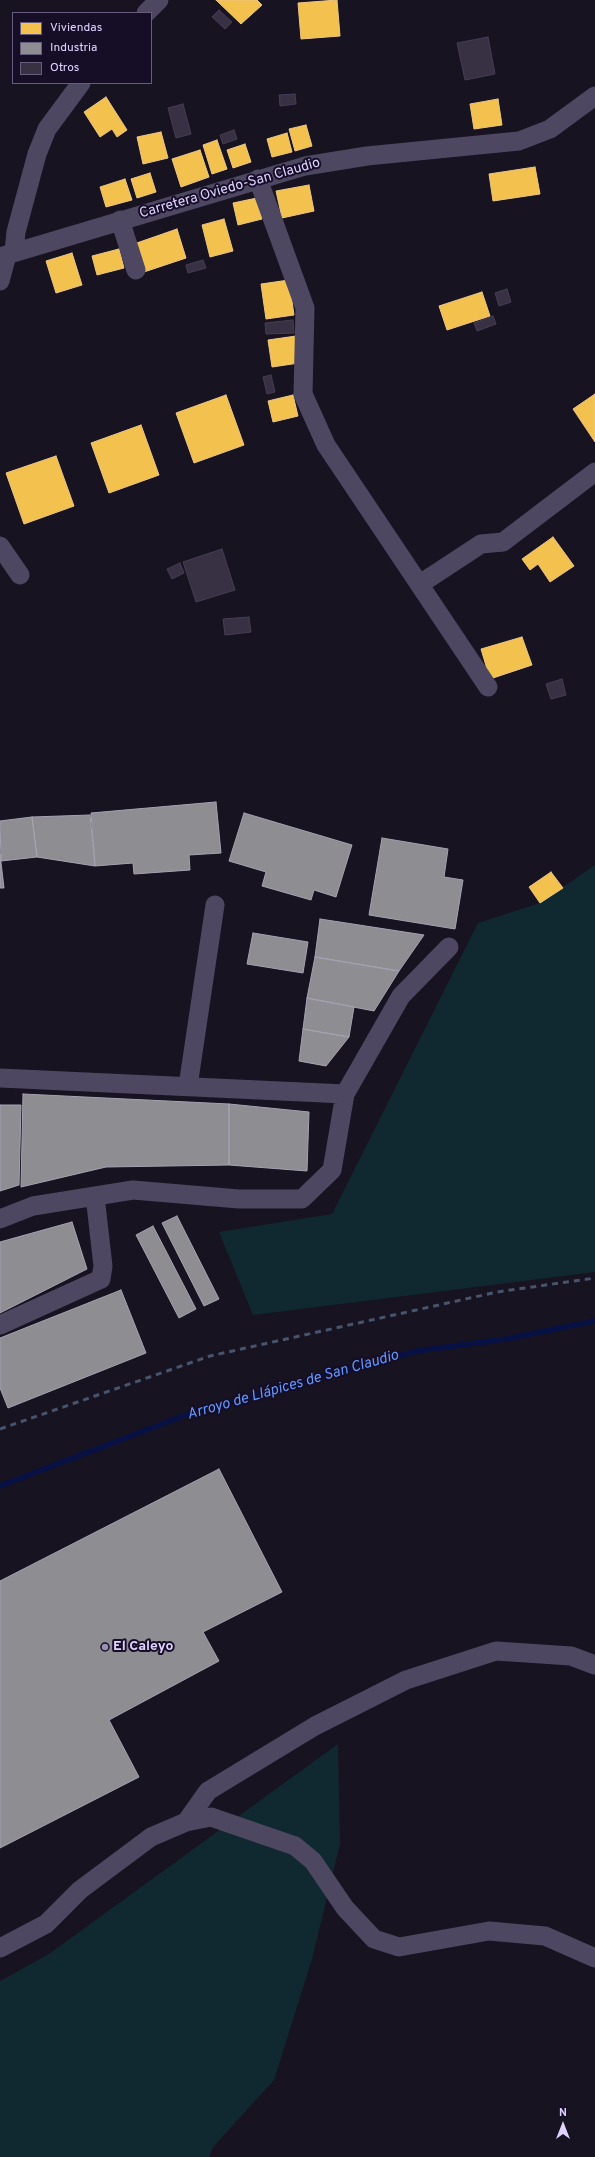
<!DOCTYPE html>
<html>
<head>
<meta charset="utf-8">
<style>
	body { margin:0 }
	#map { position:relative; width:595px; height:2157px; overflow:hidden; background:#181321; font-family:Overpass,sans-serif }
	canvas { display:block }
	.legend { position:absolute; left:12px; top:12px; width:140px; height:72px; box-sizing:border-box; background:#160d27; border:1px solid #675c7d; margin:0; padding:5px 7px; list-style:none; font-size:12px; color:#e0d3ff }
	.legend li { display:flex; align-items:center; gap:8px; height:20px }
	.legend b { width:20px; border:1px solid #675c7d }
	.north { position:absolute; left:543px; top:2105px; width:40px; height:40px; -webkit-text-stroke:3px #160d27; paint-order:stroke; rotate:0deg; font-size:11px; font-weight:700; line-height:16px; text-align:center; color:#e0d3ff }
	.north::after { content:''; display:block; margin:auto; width:14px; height:18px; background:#e0d3ff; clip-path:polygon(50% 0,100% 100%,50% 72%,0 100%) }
</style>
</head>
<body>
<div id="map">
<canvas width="595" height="2157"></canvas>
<ul class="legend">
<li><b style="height:11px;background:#f2c14e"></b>Viviendas</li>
<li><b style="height:11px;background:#8d8d92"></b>Industria</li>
<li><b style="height:11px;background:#383143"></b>Otros</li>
</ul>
<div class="north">N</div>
</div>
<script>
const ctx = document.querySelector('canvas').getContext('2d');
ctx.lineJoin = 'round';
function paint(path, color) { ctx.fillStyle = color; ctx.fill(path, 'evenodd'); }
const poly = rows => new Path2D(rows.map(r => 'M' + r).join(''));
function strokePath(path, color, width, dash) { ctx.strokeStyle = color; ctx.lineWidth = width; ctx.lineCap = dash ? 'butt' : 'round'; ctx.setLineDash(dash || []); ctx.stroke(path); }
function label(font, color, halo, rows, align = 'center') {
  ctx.font = font + ' Overpass,sans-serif'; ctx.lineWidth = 4; ctx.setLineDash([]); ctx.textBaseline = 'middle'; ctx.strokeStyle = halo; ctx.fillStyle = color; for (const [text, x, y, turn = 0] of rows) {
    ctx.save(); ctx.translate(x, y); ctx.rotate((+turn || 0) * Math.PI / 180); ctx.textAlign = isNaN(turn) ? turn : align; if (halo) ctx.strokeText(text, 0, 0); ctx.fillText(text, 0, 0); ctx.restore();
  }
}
paint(poly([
	[595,865,595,1272,253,1315,219,1232,332,1214,478,923,540,903],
	[338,1744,340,1844,312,1959,274,2080,213,2147,209,2157,0,2157,0,1981,49,1954]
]), '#102930');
const homes = poly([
	[216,0,257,0,262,5,241,24,216,0],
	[337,0,340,36,301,39,298,3,337,0],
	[106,97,127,130,117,137,112,129,100,137,84,112,106,97],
	[498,99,502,125,474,129,470,104,498,99],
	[306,125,312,146,295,151,289,129,306,125],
	[161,132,168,158,143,164,137,137,161,132],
	[287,133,292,152,272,157,267,139,287,133],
	[217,140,227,169,212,174,203,145,217,140],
	[245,144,251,162,233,168,227,150,245,144],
	[200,150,209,177,181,187,172,159,200,150],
	[535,167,540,194,493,201,489,174,535,167],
	[150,173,156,192,137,198,131,179,150,173],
	[125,179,132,200,106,207,100,187,125,179],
	[309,185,314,211,282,218,276,191,309,185],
	[257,198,262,219,238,225,233,203,257,198],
	[224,219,233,251,210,257,202,225,224,219],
	[177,229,186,258,141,273,131,245,177,229],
	[119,249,124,268,97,275,92,256,119,249],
	[72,253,82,285,56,293,46,261,72,253],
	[289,280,294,315,266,319,261,284,289,280],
	[482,292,490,316,447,330,439,306,482,292],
	[296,336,299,363,272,367,268,340,296,336],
	[595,394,595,442,573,409,595,394],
	[226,395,244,445,194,463,176,413,226,395],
	[293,395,298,416,273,422,268,401,293,395],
	[141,425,159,475,109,493,91,443,141,425],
	[56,456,74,506,24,524,6,473,56,456],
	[553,537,574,566,550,582,538,564,530,570,522,559,553,537],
	[522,637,532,665,490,679,481,649,522,637],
	[551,872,563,888,540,903,529,887,551,872]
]);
paint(homes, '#f2c14e');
strokePath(homes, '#edc683', 1);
const industry = poly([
	[216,802,221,853,189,855,190,870,134,874,133,863,95,866,91,813,216,802],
	[244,813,352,845,336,897,314,890,311,900,262,886,266,872,229,861,244,813],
	[90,815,95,866,37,857,32,817,90,815],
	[32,817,37,857,1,861,0,821,32,817],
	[382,838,448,849,444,877,463,880,455,929,369,915,382,838],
	[0,854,4,888,0,888,0,854],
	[320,919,424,935,399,971,315,957,320,919],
	[253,933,308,942,303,973,247,964,253,933],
	[315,957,399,971,374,1011,307,998,315,957],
	[307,998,354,1007,349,1037,303,1029,307,998],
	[303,1029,349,1037,326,1066,299,1061,303,1029],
	[23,1094,229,1104,229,1165,106,1167,21,1187,23,1094],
	[229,1104,309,1112,307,1171,229,1165,229,1104],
	[0,1105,21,1105,19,1185,0,1191,0,1105],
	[177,1216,219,1299,204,1306,162,1223,177,1216],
	[72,1222,87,1269,0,1313,0,1242,72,1222],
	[153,1226,196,1309,179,1318,136,1235,153,1226],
	[121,1290,146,1353,8,1408,0,1388,0,1338,121,1290],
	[219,1469,282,1592,203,1632,219,1661,109,1720,139,1777,0,1848,0,1581,219,1469]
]);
paint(industry, '#8d8d92');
strokePath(industry, '#a6a2b3', 1);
strokePath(poly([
	[0,1486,196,1411,417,1351,506,1339,595,1321]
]), '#071144', 5.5);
const building = poly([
	[219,10,232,22,225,29,212,17,219,10],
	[488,37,495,74,465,80,457,43,488,37],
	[295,94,296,104,280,106,279,95,295,94],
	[183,104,191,134,176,138,168,108,183,104],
	[234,130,237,139,223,144,220,135,234,130],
	[203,260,206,268,188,273,186,265,203,260],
	[507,289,511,302,499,306,495,293,507,289],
	[493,316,496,324,477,331,474,323,493,316],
	[293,320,294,333,266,334,265,323,293,320],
	[271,375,275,392,267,394,263,377,271,375],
	[222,549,235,590,196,602,183,562,222,549],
	[180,563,184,573,172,579,167,569,180,563],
	[249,617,251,632,225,635,223,619,249,617],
	[562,679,566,695,551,699,546,684,562,679]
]);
paint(building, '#383143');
strokePath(building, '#463d56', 1);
strokePath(poly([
	[146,13,159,0],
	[258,179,305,308,303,394,326,445,488,687],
	[120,220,136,270],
	[14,252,16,232,37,154,47,129,81,83],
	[0,257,305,166,367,156,519,141,550,129,595,96],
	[0,281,7,255],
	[0,546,20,575],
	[420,584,481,544,503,542,595,472],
	[0,1078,345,1094,332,1170,302,1199,239,1199,133,1190,33,1206,0,1219],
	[188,1086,215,905],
	[345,1094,401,996,449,947],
	[0,1325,101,1279,103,1266,95,1196],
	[186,1822,208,1791,315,1726,406,1680,496,1651,571,1656,595,1665],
	[0,1948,46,1924,80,1890,151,1837,186,1822,211,1817,295,1846,313,1861,345,1908,374,1939,399,1947,489,1931,545,1936,595,1958]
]), '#4e4762', 19);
strokePath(poly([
	[0,1429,210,1356,497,1292,595,1278]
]), '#47546d', 3, [6, 5]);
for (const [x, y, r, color] of [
	[105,1647,4,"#9a90b1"]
]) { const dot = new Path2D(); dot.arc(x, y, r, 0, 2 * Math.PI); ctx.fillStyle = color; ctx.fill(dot); strokePath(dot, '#160d27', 1.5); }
label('14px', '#e0d3ff', '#160d27', [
	["Carretera Oviedo-San Claudio",230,189,-16]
]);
label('bold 14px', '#e0d3ff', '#160d27', [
	["El Caleyo",113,1647]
], 'left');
label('italic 15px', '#6199ff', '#160d27', [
	["Arroyo de Llápices de San Claudio",293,1386,-16]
]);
</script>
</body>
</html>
